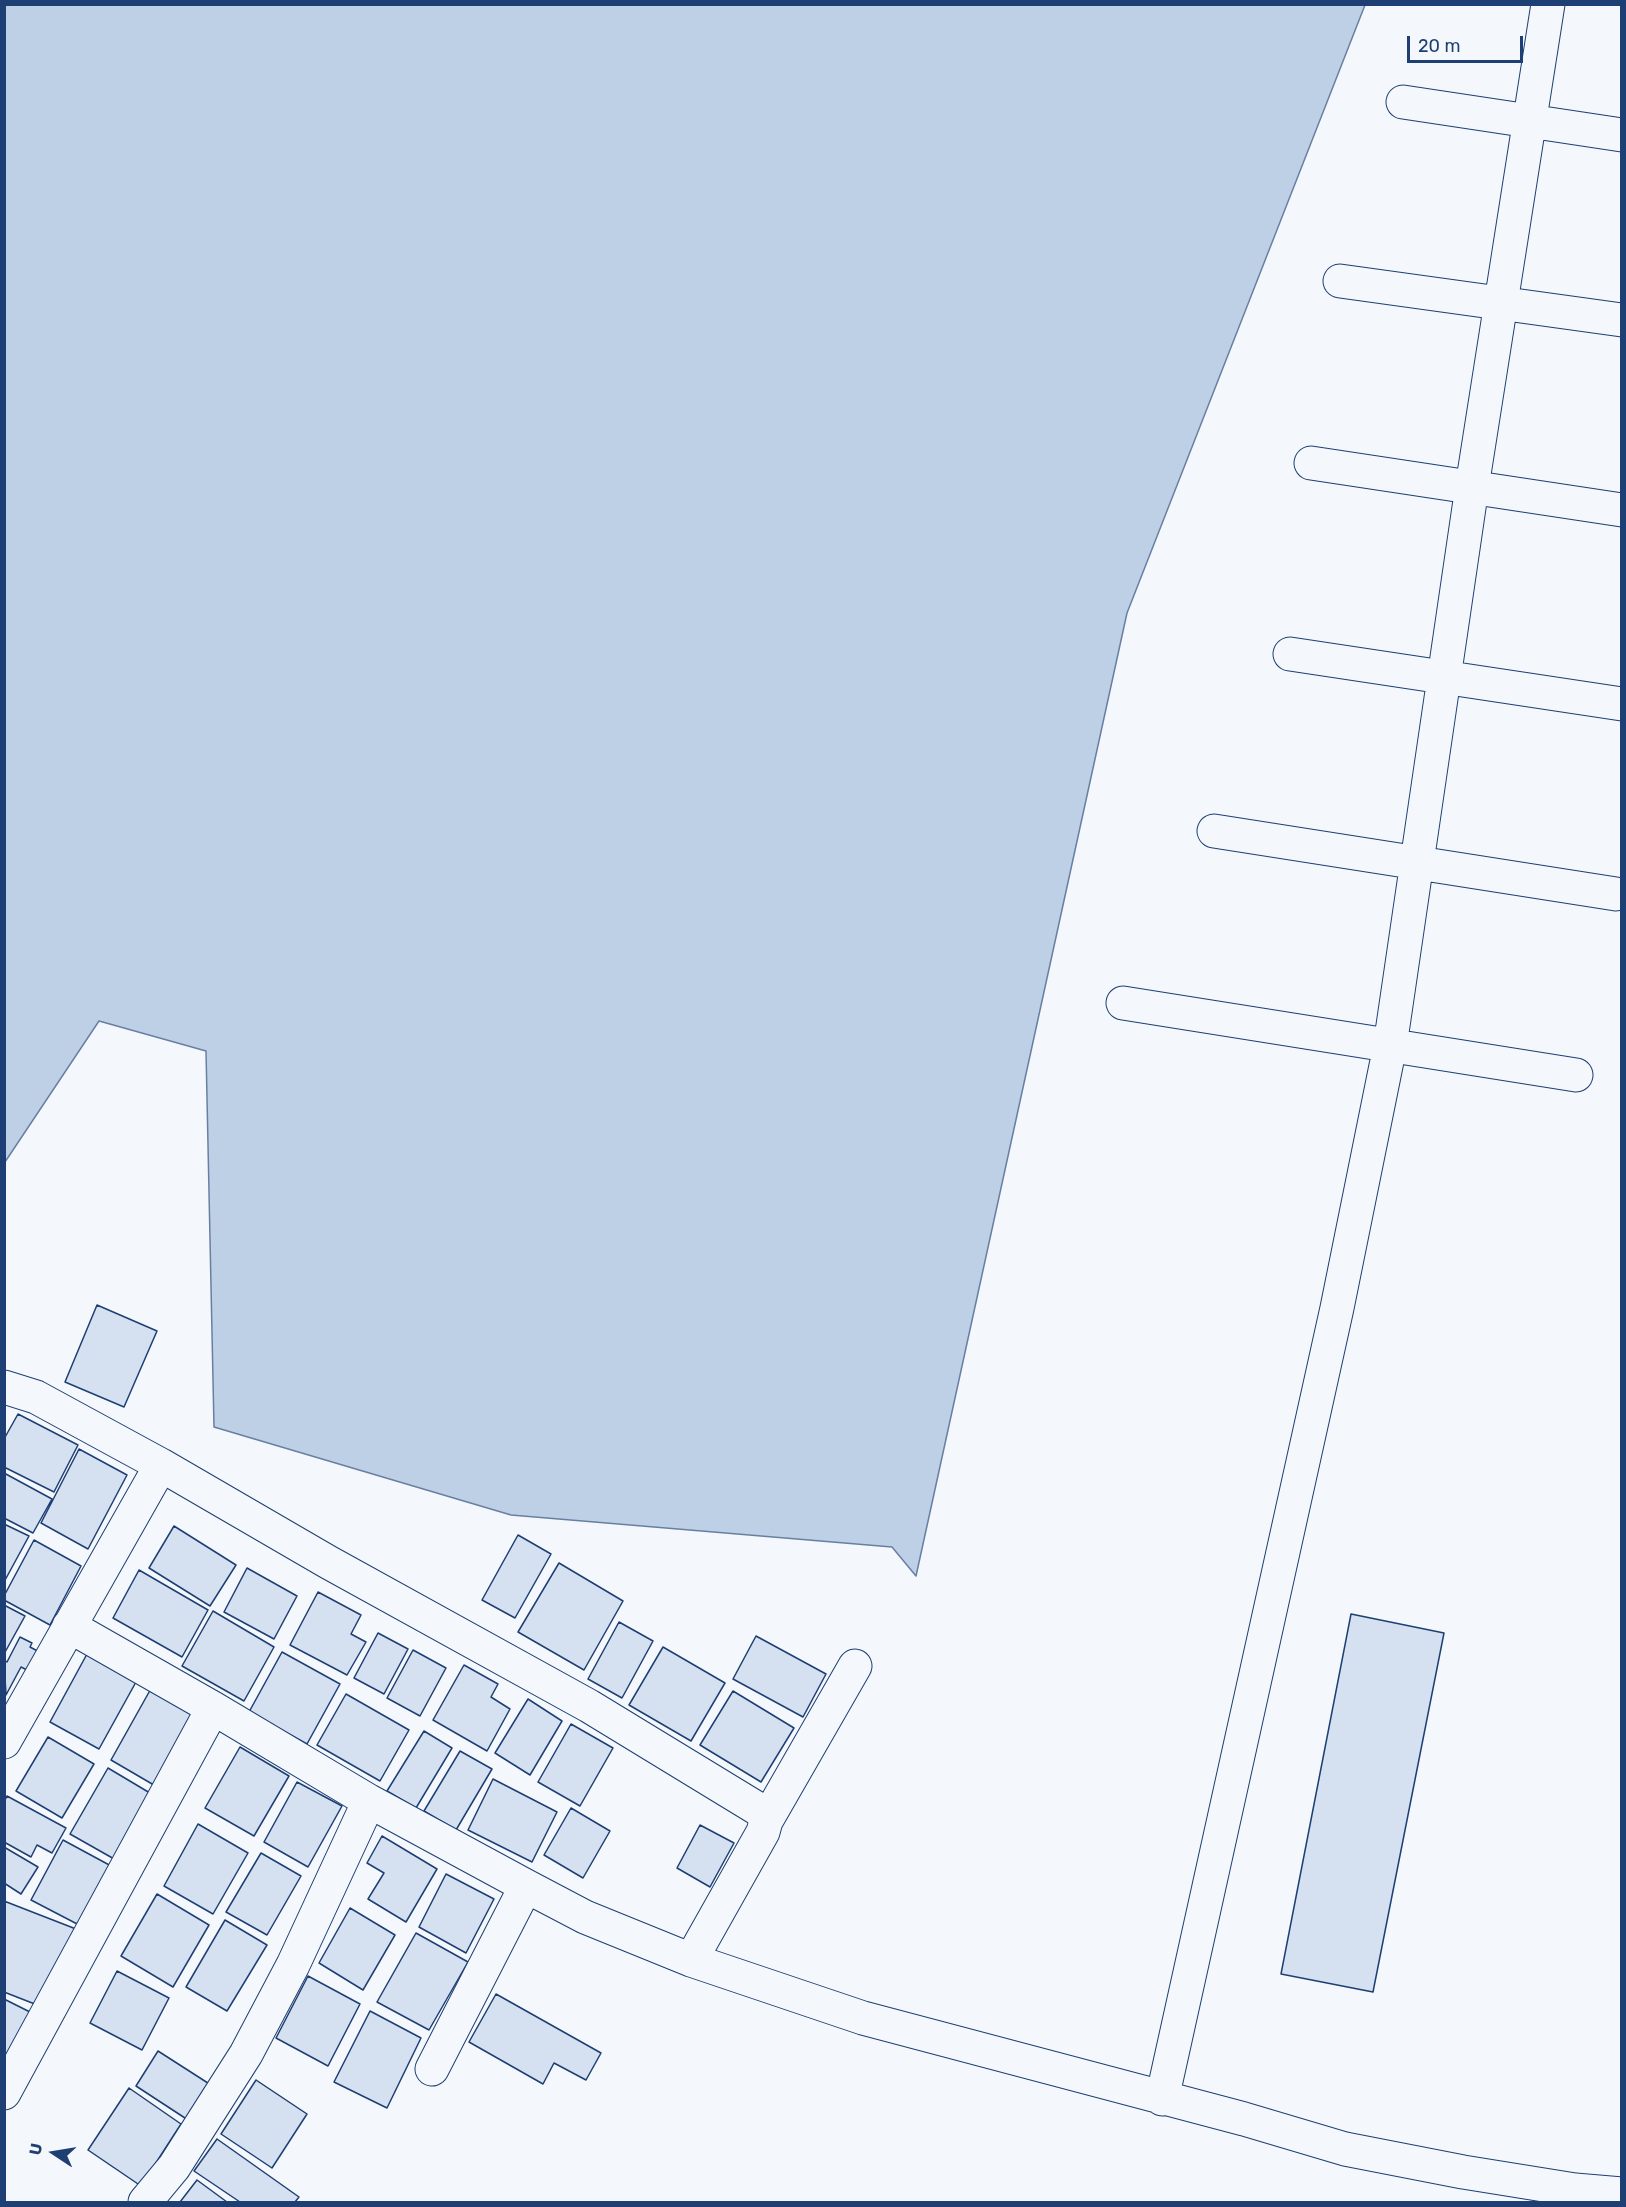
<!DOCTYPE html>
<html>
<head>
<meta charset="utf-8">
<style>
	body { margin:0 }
	#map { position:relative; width:1626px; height:2207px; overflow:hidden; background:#f4f7fb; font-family:Rubik,sans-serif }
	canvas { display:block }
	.frame { position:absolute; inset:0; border:6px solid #1d3f73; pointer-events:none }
	.north { position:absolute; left:24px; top:2123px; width:60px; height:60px; -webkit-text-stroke:4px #f4f7fb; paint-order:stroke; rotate:282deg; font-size:16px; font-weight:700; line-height:24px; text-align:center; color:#1d3f73 }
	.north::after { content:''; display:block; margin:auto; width:21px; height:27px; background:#1d3f73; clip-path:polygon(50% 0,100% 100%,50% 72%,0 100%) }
	.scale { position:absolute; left:1407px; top:36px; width:116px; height:27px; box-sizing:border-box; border:3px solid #1d3f73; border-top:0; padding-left:8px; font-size:18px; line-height:21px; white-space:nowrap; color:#1d3f73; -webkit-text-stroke:4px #f4f7fb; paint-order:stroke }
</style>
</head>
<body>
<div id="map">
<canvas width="1626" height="2207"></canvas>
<div class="frame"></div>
<div class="north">U</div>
<div class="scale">20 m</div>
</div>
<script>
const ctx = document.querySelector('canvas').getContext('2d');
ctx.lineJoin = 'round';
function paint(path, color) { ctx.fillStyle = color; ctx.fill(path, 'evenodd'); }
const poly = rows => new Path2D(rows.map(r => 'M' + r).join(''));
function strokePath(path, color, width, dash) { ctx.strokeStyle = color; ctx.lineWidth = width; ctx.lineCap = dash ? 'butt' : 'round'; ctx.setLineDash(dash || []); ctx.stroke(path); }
const water = poly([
	[5,4,1365,5,1127,613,916,1576,892,1547,511,1515,214,1427,206,1051,99,1021,5,1162,5,4]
]);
paint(water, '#bed0e5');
strokePath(water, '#687fa3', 1.5);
const building = poly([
	[97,1305,157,1331,124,1407,65,1382,97,1305],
	[18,1414,78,1445,54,1492,4,1467,4,1439,18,1414],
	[79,1449,127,1475,88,1549,41,1523,79,1449],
	[4,1473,52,1499,33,1533,4,1518,4,1473],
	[4,1524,29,1536,4,1582,4,1524],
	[174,1526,236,1565,210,1606,149,1568,174,1526],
	[518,1535,551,1554,515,1618,482,1600,518,1535],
	[34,1540,81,1566,50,1625,4,1600,4,1596,34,1540],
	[559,1563,623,1601,584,1670,518,1632,559,1563],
	[247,1568,297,1596,274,1639,224,1612,247,1568],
	[139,1570,208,1610,182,1657,113,1618,139,1570],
	[318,1592,361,1615,351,1634,366,1642,347,1675,290,1645,318,1592],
	[4,1605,25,1616,4,1654,4,1605],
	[213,1611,274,1647,244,1701,182,1666,213,1611],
	[1351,1614,1444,1633,1373,1992,1281,1974,1351,1614],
	[619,1622,653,1641,622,1698,588,1679,619,1622],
	[378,1633,408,1649,384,1694,354,1678,378,1633],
	[756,1636,826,1674,803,1717,733,1679,756,1636],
	[20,1637,32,1643,30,1647,45,1655,35,1674,21,1667,6,1695,4,1660,7,1662,20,1637],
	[663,1647,725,1683,691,1741,629,1705,663,1647],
	[413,1650,446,1668,420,1716,387,1698,413,1650],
	[282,1652,340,1684,307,1744,249,1712,282,1652],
	[87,1654,136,1682,99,1749,50,1722,87,1654],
	[464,1665,498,1684,491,1697,510,1709,487,1751,433,1720,464,1665],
	[153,1685,202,1713,159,1788,111,1760,153,1685],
	[733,1691,794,1728,761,1782,700,1745,733,1691],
	[346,1694,409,1730,380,1781,317,1745,346,1694],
	[528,1699,562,1721,530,1775,495,1753,528,1699],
	[571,1724,613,1748,580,1806,538,1782,571,1724],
	[424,1731,452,1748,416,1808,387,1791,424,1731],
	[48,1737,94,1764,62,1818,16,1791,48,1737],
	[240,1747,289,1776,254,1836,205,1808,240,1747],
	[460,1751,492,1769,456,1830,424,1811,460,1751],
	[108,1768,160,1799,123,1864,70,1834,108,1768],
	[493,1779,557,1812,532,1862,468,1830,493,1779],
	[297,1782,342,1806,308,1867,264,1842,297,1782],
	[7,1796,66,1828,52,1853,37,1845,31,1857,4,1842,4,1802,7,1796],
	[571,1808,610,1831,583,1878,544,1855,571,1808],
	[198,1824,248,1853,213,1914,164,1886,198,1824],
	[700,1825,734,1843,710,1887,677,1868,700,1825],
	[382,1836,437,1869,406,1922,368,1899,384,1873,367,1863,382,1836],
	[63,1840,113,1867,81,1926,31,1900,63,1840],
	[4,1847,38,1867,21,1894,4,1883,4,1847],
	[261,1853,301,1876,267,1935,226,1912,261,1853],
	[446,1874,494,1899,466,1953,419,1927,446,1874],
	[157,1894,209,1925,173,1987,121,1956,157,1894],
	[4,1901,76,1929,45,2008,4,1992,4,1901],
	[350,1908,395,1935,363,1990,319,1963,350,1908],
	[225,1920,267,1945,227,2011,186,1987,225,1920],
	[416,1933,468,1962,429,2030,377,2002,416,1933],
	[117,1971,169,1998,142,2050,90,2023,117,1971],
	[308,1976,360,2004,328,2066,276,2038,308,1976],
	[496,1994,601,2053,586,2080,554,2063,543,2084,469,2042,496,1994],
	[4,1999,30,2012,4,2065,4,1999],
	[370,2011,421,2038,387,2108,334,2082,370,2011],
	[158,2051,211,2085,188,2120,136,2086,158,2051],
	[256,2080,307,2114,272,2168,221,2134,256,2080],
	[129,2088,181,2124,141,2186,88,2150,129,2088],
	[217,2139,299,2197,295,2202,240,2202,194,2171,217,2139],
	[197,2180,227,2202,180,2202,197,2180]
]);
paint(building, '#d5e0f0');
strokePath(building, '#1d3f73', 1.5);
const minor = poly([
	[1403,102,1622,135],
	[1340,281,1622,320],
	[1311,463,1622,510],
	[1290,654,1622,704],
	[1214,831,1616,894],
	[1123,1003,1576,1075],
	[4,1387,36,1397,161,1465,328,1562,589,1706,758,1809,764,1815,766,1821,763,1832,691,1960],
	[69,1626,213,1708,369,1801,526,1886,585,1917,691,1960,863,2018,1244,2119,1345,2149,1463,2172,1575,2190,1622,2194],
	[4,1742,161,1465],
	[766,1821,855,1666],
	[432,2069,526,1886],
	[4,2093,213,1708],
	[1162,2099,1337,1308,1390,1046,1472,487,1548,4],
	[145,2202,174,2167,246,2054,293,1965,369,1801]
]);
strokePath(minor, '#1d3f73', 35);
strokePath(minor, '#f4f7fb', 33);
</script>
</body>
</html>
